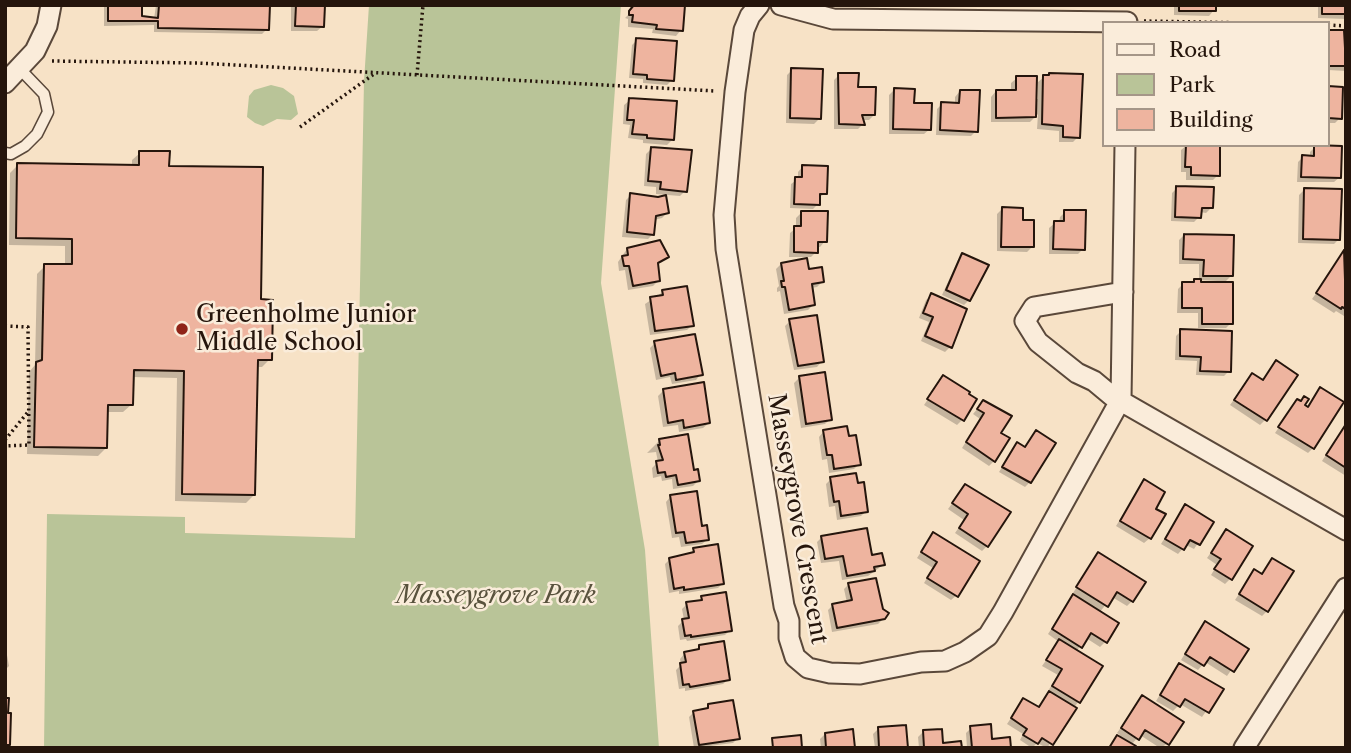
<!DOCTYPE html>
<html>
<head>
<meta charset="utf-8">
<style>
	body { margin:0 }
	#map { position:relative; width:1351px; height:753px; overflow:hidden; background:#f7e2c6; font-family:"Libre Caslon Text",serif }
	canvas { display:block }
	.frame { position:absolute; inset:0; border:7px solid #25150c; pointer-events:none }
	.legend { position:absolute; left:1102px; top:21px; width:228px; height:126px; box-sizing:border-box; background:#faecda; border:2px solid #a59688; margin:0; padding:9px 12px; list-style:none; font-size:21px; color:#25150c }
	.legend li { display:flex; align-items:center; gap:14px; height:35px }
	.legend b { width:35px; border:2px solid #a59688 }
</style>
</head>
<body>
<div id="map">
<canvas width="1351" height="753"></canvas>
<div class="frame"></div>
<ul class="legend">
<li><b style="height:9px;background:#faecda"></b>Road</li>
<li><b style="height:19px;background:#b9c498"></b>Park</li>
<li><b style="height:19px;background:#eeb49f"></b>Building</li>
</ul>
</div>
<script>
const ctx = document.querySelector('canvas').getContext('2d');
ctx.lineJoin = 'round';
function paint(path, color) { ctx.fillStyle = color; ctx.fill(path, 'evenodd'); }
const poly = rows => new Path2D(rows.map(r => 'M' + r).join(''));
function strokePath(path, color, width, dash) { ctx.strokeStyle = color; ctx.lineWidth = width; ctx.lineCap = dash ? 'butt' : 'round'; ctx.setLineDash(dash || []); ctx.stroke(path); }
function label(font, color, halo, rows, align = 'center') {
  ctx.font = font + ' "Libre Caslon Text",serif'; ctx.lineWidth = 5; ctx.setLineDash([]); ctx.textBaseline = 'middle'; ctx.strokeStyle = halo; ctx.fillStyle = color; for (const [text, x, y, turn = 0] of rows) {
    ctx.save(); ctx.translate(x, y); ctx.rotate((+turn || 0) * Math.PI / 180); ctx.textAlign = isNaN(turn) ? turn : align; if (halo) ctx.strokeText(text, 0, 0); ctx.fillText(text, 0, 0); ctx.restore();
  }
}
paint(poly([
	[369,5,621,5,601,283,645,550,659,748,44,748,47,514,185,517,185,533,355,538,364,81],
	[271,85,283,88,294,96,298,114,291,120,277,119,263,126,255,123,247,117,249,96,254,90]
]), '#b9c498');
paint(poly([
	[104,5,141,5,141,17,154,19,156,5,269,5,267,29,262,34,154,32,154,25,104,26],
	[291,5,323,5,323,26,317,31,291,31],
	[631,5,684,5,681,30,676,36,652,33,653,29,628,27,628,19,625,18,630,13],
	[1174,5,1214,5,1214,10,1209,16,1174,15],
	[1318,5,1346,5,1346,19,1318,18],
	[1328,31,1346,43,1346,71,1328,70],
	[637,40,672,80,667,85,643,83,643,79,629,78,632,45],
	[792,70,819,119,814,124,786,123,787,75],
	[839,75,857,88,874,115,869,120,862,120,863,124,858,129,834,129,834,80],
	[1044,77,1078,137,1073,142,1059,142,1059,131,1037,129,1038,114,1030,122,991,122,991,97,996,91,1011,91,1011,83,1017,78,1035,99,1038,99,1038,82],
	[1328,88,1340,118,1335,123,1328,123],
	[894,90,913,104,930,129,924,134,889,134,889,95],
	[960,91,976,131,971,136,936,135,937,109,942,104,955,105,955,97],
	[630,100,672,140,667,145,643,143,643,140,628,138,630,125,623,124,624,105],
	[1187,145,1218,175,1213,180,1186,180,1186,172,1181,172,1181,150],
	[1315,147,1340,177,1334,182,1297,182,1298,162,1303,157,1310,157,1310,152],
	[651,149,685,191,680,196,656,194,656,187,644,186,646,154],
	[140,153,168,168,259,301,270,359,262,367,256,367,254,495,246,503,175,501,177,378,132,377,131,405,123,412,106,412,106,448,98,456,27,454,29,372,35,365,37,274,45,266,65,266,65,246,9,245,10,173,18,165,132,167,132,160],
	[803,166,826,193,818,198,818,204,813,209,790,208,791,184,798,179,798,172],
	[1177,188,1212,207,1206,213,1200,212,1199,217,1194,222,1171,221,1172,193],
	[1304,190,1339,239,1334,244,1298,243,1299,195],
	[631,195,667,213,662,218,654,220,653,234,648,239,622,237,626,200],
	[1002,209,1021,221,1032,247,1027,252,997,251,997,214],
	[1065,212,1083,249,1078,254,1049,254,1049,228,1055,223,1059,223,1060,217],
	[801,213,825,241,820,247,816,247,816,252,811,257,789,257,790,233,796,228,796,218],
	[1184,235,1231,276,1223,284,1231,323,1226,328,1198,328,1198,313,1177,313,1178,289,1183,284,1199,281,1199,284,1217,284,1217,281,1199,280,1199,264,1179,264,1179,240],
	[627,249,667,256,656,265,658,281,653,286,628,290,625,270,619,271,618,262],
	[1345,252,1346,314,1344,316,1336,311,1334,313,1312,299],
	[963,255,969,300,964,305,942,295,958,260],
	[781,264,808,271,822,282,817,287,811,288,813,305,808,310,784,314,780,291,777,292,777,288,779,286,776,269],
	[663,292,692,325,687,330,650,335,645,304],
	[932,295,950,347,945,352,921,341,929,322,919,318,926,300],
	[790,321,822,361,817,367,794,370,785,326],
	[1181,331,1229,371,1224,376,1196,375,1197,361,1175,360,1176,336],
	[655,343,701,374,696,380,672,384,670,377,656,380,650,348],
	[1276,363,1265,420,1260,425,1230,405,1252,375,1262,381],
	[800,377,830,419,825,424,801,428,794,383],
	[943,377,962,420,957,425,924,405],
	[1320,389,1313,448,1308,453,1275,433,1297,401,1307,408],
	[663,391,709,423,703,428,679,432,678,425,663,427,658,396],
	[983,402,999,434,994,461,989,466,962,448,980,419,973,414],
	[1346,423,1346,476,1322,461],
	[824,431,859,464,854,469,829,473,827,459,822,460,819,437],
	[660,440,692,472,698,481,693,486,673,489,672,479,662,481,661,476,653,478,652,468,658,462,656,452,647,453],
	[1013,450,1030,482,1025,487,999,472],
	[831,479,866,511,861,516,837,520,835,506,829,507,826,484],
	[1144,481,1153,510,1150,538,1144,543,1116,526],
	[965,486,987,546,982,551,955,533,964,520,948,509],
	[671,496,701,528,708,539,702,544,681,547,679,537,672,538,666,502],
	[1181,512,1212,522,1194,549,1186,545,1178,554,1161,544],
	[1226,531,1230,579,1225,584,1211,575,1217,565,1207,558],
	[933,534,957,595,951,600,924,583,933,568,917,558],
	[822,537,871,557,883,565,868,576,842,580,839,561,821,563,817,542],
	[694,550,723,583,718,588,679,594,679,591,669,593,665,564,670,559,689,555],
	[1098,554,1132,601,1127,606,1112,597,1099,613,1105,642,1100,647,1086,638,1076,652,1078,702,1047,748,1037,743,1032,748,1020,740,1023,734,1007,724,1023,700,1037,708,1049,692,1048,691,1058,675,1042,666,1059,642,1048,634,1069,602,1075,595,1073,593],
	[1272,560,1267,611,1262,616,1235,600,1250,577,1261,575],
	[849,584,884,618,878,624,832,632,828,610,833,605,847,603,844,589],
	[702,598,730,630,725,635,687,641,686,639,680,640,678,626,684,620,682,609,687,604,698,602],
	[1200,629,1246,649,1227,676,1205,662,1198,670,1181,660],
	[5,644,9,666,5,670],
	[699,647,729,679,723,684,685,691,685,688,679,689,676,670,681,665,680,659,685,653,694,652],
	[1175,670,1221,690,1202,717,1180,704,1173,711,1156,701],
	[1142,697,1182,722,1167,744,1160,748,1140,735,1131,745,1133,748,1109,748,1120,735,1117,733],
	[708,706,738,738,733,743,694,748,689,717,694,712,704,711],
	[971,728,991,740,1009,748,967,748,966,733],
	[878,729,906,748,875,748,873,734],
	[923,732,942,745,960,748,919,748,918,737],
	[825,734,853,748,821,748,820,739]
]), '#0003');
const building = poly([
	[108,5,142,5,142,16,158,18,159,5,270,5,269,30,158,28,158,21,108,21,108,5],
	[296,5,325,5,324,27,295,26,296,5],
	[634,5,685,5,683,31,656,29,657,25,632,22,633,15,629,15,629,11,634,5],
	[1179,5,1216,5,1216,11,1179,11,1179,5],
	[1322,5,1346,5,1346,14,1322,14,1322,5],
	[1328,30,1344,30,1346,66,1328,66,1328,30],
	[636,38,677,41,674,81,647,79,647,75,633,74,636,38],
	[791,68,823,69,821,119,790,118,791,68],
	[838,73,859,73,858,87,876,87,875,115,862,115,865,125,839,124,838,73],
	[1049,73,1083,74,1080,138,1063,137,1063,126,1042,124,1043,75,1049,75,1049,73],
	[1016,76,1037,76,1036,117,996,118,996,90,1016,90,1016,76],
	[1328,86,1343,87,1342,119,1328,118,1328,86],
	[894,88,915,89,914,103,932,103,931,130,893,129,894,88],
	[960,90,980,90,978,132,940,130,941,102,959,103,960,90],
	[629,98,677,101,674,140,647,138,647,135,632,134,634,120,627,120,629,98],
	[1186,145,1220,145,1220,176,1191,175,1191,167,1185,167,1186,145],
	[1314,145,1342,146,1341,178,1301,177,1302,155,1314,156,1314,145],
	[651,147,692,150,687,192,660,189,661,182,648,181,651,147],
	[139,151,170,151,169,166,263,167,261,299,273,300,272,360,258,360,255,495,182,494,184,371,134,370,133,405,108,405,107,448,34,447,36,362,42,360,44,264,72,264,72,239,16,238,17,163,139,165,139,151],
	[802,165,828,166,827,194,820,194,820,205,794,204,795,177,802,177,802,165],
	[1176,186,1214,187,1213,208,1202,208,1201,218,1175,217,1176,186],
	[1304,188,1342,189,1340,240,1303,239,1304,188],
	[630,193,658,197,666,195,669,213,656,216,654,235,627,232,630,193],
	[1002,207,1023,208,1023,220,1034,220,1034,247,1001,247,1002,207],
	[1064,210,1086,210,1085,250,1053,249,1054,221,1064,221,1064,210],
	[801,211,828,211,827,242,818,242,818,253,794,252,794,226,801,226,801,211],
	[1184,234,1234,235,1233,276,1203,276,1204,260,1183,259,1184,234],
	[660,240,669,257,658,263,660,281,633,286,629,266,624,266,622,256,628,255,627,248,660,240],
	[1344,250,1346,309,1342,307,1341,309,1316,293,1344,250],
	[962,253,989,265,970,301,946,290,962,253],
	[807,258,809,269,822,267,824,282,812,284,815,305,789,310,785,287,782,287,781,281,784,281,781,263,807,258],
	[1194,279,1201,279,1201,282,1233,282,1233,324,1202,324,1202,308,1182,308,1182,282,1194,282,1194,279],
	[687,286,694,326,655,331,650,297,663,295,662,290,687,286],
	[931,293,967,309,952,348,925,336,933,317,923,313,931,293],
	[817,315,824,362,798,366,789,319,817,315],
	[1180,329,1232,331,1231,372,1200,371,1201,357,1180,356,1180,329],
	[695,334,703,375,676,380,675,373,661,376,654,341,695,334],
	[1276,360,1298,375,1267,421,1234,400,1252,373,1263,380,1276,360],
	[825,372,832,420,806,424,799,376,825,372],
	[943,375,970,392,969,394,977,399,964,421,927,399,943,375],
	[704,382,710,423,684,428,683,420,668,423,663,389,704,382],
	[1320,387,1344,402,1314,449,1278,427,1297,399,1301,401,1304,396,1309,399,1305,405,1308,407,1320,387],
	[983,400,1012,416,1001,433,1010,438,995,462,966,442,984,413,977,409,983,400],
	[1346,424,1346,468,1326,455,1346,424],
	[847,426,849,436,856,435,861,465,834,469,832,455,827,455,823,430,847,426],
	[1036,430,1056,443,1031,483,1002,467,1017,442,1025,447,1036,430],
	[688,434,694,470,698,469,700,481,678,485,676,475,666,477,665,472,658,473,656,461,663,460,658,445,660,445,659,439,688,434],
	[856,473,858,483,864,482,868,512,841,516,839,501,834,502,830,477,856,473],
	[1144,479,1165,492,1156,509,1166,514,1151,539,1120,521,1144,479],
	[965,484,1011,512,988,547,959,528,968,514,952,503,965,484],
	[697,491,702,526,707,525,709,540,686,543,684,532,676,533,670,495,697,491],
	[1185,504,1214,522,1200,545,1190,540,1184,550,1165,539,1185,504],
	[867,528,872,555,882,553,885,565,874,567,875,571,847,576,843,556,825,559,821,536,867,528],
	[1226,529,1253,546,1232,580,1214,569,1221,559,1211,553,1226,529],
	[933,532,980,561,958,597,927,578,937,562,921,552,933,532],
	[718,544,724,584,684,590,684,587,674,589,669,558,694,552,693,548,718,544],
	[1098,552,1146,582,1133,602,1117,592,1108,607,1076,587,1098,552],
	[1272,558,1294,571,1268,612,1239,594,1254,569,1262,574,1272,558],
	[876,578,883,609,889,613,885,619,837,628,832,604,852,600,848,583,876,578],
	[726,592,732,631,691,637,691,635,685,636,682,619,689,618,686,602,702,600,701,596,726,592],
	[1073,594,1119,623,1107,643,1091,633,1082,648,1052,629,1073,594],
	[1205,621,1249,649,1234,672,1210,657,1204,666,1185,654,1205,621],
	[1059,639,1103,666,1080,703,1052,686,1062,669,1046,660,1059,639],
	[724,641,730,680,690,687,689,684,683,685,680,663,686,662,684,652,699,649,699,645,724,641],
	[1179,663,1224,689,1209,713,1185,699,1180,707,1160,695,1179,663],
	[1049,691,1077,708,1053,745,1042,738,1038,744,1023,735,1027,729,1011,718,1023,698,1039,707,1049,691],
	[1142,695,1184,722,1169,745,1145,730,1139,740,1121,728,1142,695],
	[5,698,9,698,8,713,11,713,10,745,5,745,5,698],
	[733,700,740,739,699,745,693,711,708,708,708,704,733,700],
	[991,724,992,739,1010,737,1011,748,972,748,970,726,991,724],
	[906,725,908,748,879,748,878,727,906,725],
	[853,729,855,748,826,748,825,733,853,729],
	[942,729,943,743,961,741,962,748,924,748,923,730,942,729],
	[801,735,802,748,773,748,772,738,801,735],
	[1117,735,1136,746,1135,748,1109,748,1117,735]
]);
paint(building, '#eeb49f');
strokePath(building, '#25150c', 2);
const lane = poly([
	[5,153,11,154,25,146,37,134,48,112,44,94,19,68]
]);
const street = poly([
	[759,5,750,16,744,30,735,92,724,215,726,249,784,606,789,621,789,638,795,657,808,668,830,673,860,674,921,662,945,661,965,652,988,636,1003,612,1121,399,1125,145],
	[781,5,833,19,1127,22],
	[5,83,35,51,47,26,51,5],
	[1123,292,1034,307,1025,321,1038,342,1077,373,1094,381,1112,396,1346,530],
	[1244,748,1346,588]
]);
strokePath(lane, '#5a483a', 13);
strokePath(street, '#5a483a', 23);
strokePath(poly([
	[1144,21,1250,23],
	[1328,25,1346,26],
	[52,61,198,63,715,91],
	[417,75,423,5],
	[300,127,374,74],
	[5,326,28,327,29,445,5,446],
	[5,440,28,412]
]), '#25150c', 3.5, [2, 3.5]);
strokePath(lane, '#faecda', 10);
strokePath(street, '#faecda', 19);
for (const [x, y, r, color] of [
	[182,329,7,"#8f2418"]
]) { const dot = new Path2D(); dot.arc(x, y, r, 0, 2 * Math.PI); ctx.fillStyle = color; ctx.fill(dot); strokePath(dot, '#faecda', 2.5); }
label('24px', '#25150c', '#faecda', [
	["Greenholme Junior",196,315],
	["Middle School",196,343]
], 'left');
label('24px', '#25150c', '#faecda', [
	["Masseygrove Crescent",797,519,80]
]);
label('italic 24px', '#59523d', '#faecda', [
	["Masseygrove Park",496,596]
]);
</script>
</body>
</html>
